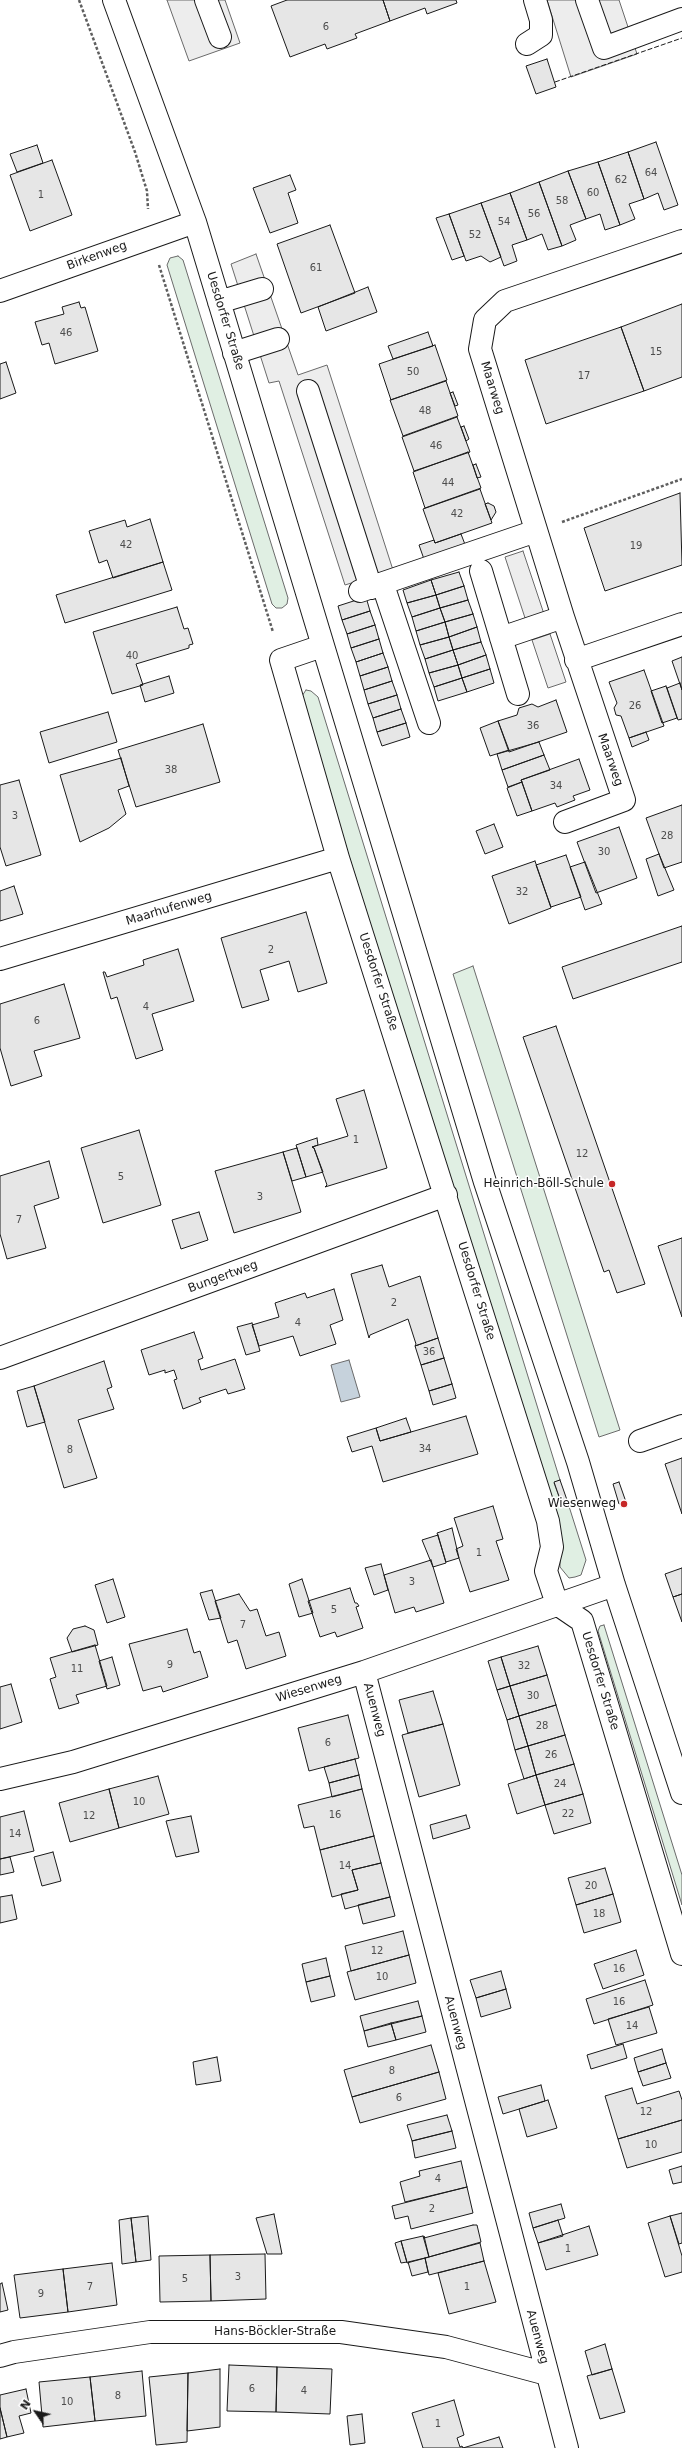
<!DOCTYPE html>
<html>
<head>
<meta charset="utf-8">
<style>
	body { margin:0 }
	#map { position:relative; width:682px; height:2448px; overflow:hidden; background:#fff; font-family:"DejaVu Sans",sans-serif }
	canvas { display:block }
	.north { position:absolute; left:16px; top:2392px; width:40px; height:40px; -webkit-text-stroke:3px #fff; paint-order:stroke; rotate:304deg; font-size:11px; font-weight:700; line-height:16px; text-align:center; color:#1a1a1a }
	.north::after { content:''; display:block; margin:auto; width:14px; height:18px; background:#1a1a1a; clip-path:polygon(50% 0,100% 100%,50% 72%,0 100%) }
</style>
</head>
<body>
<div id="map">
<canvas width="682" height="2448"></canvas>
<div class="north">N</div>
</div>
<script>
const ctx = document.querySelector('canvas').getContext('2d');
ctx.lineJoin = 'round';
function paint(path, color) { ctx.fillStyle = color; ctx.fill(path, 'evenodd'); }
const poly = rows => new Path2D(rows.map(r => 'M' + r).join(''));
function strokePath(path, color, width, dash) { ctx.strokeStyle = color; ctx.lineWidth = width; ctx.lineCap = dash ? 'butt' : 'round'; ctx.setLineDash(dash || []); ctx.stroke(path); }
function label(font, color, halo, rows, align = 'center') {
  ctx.font = font + ' "DejaVu Sans",sans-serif'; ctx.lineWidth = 3; ctx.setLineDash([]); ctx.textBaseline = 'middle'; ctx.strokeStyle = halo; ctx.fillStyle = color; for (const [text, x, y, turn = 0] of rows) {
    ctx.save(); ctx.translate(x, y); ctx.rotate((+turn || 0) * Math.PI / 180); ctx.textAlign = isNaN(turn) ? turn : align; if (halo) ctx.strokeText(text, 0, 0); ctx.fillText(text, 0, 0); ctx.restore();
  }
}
const green = poly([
	[178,256,183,260,288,598,287,604,282,608,276,608,272,604,167,265,170,258,178,256],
	[306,690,311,691,318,697,560,1480,554,1483,561,1502,567,1500,586,1560,581,1575,575,1577,569,1578,560,1567,560,1536,555,1517,300,699,306,690],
	[473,966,620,1430,599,1437,453,974,473,966],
	[604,1625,682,1875,682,1905,598,1631,600,1626,604,1625]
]);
paint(green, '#e0efe3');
strokePath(green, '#6a6a6a', 1);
const parking = poly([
	[167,0,225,0,240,43,189,61,167,0],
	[547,0,619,0,637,54,571,77,547,0],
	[256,254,298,375,327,365,393,570,345,585,279,381,269,383,231,264,256,254],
	[523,551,545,617,527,624,505,557,523,551],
	[550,634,566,682,548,688,532,640,550,634]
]);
paint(parking, '#ededed');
strokePath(parking, '#6a6a6a', 1);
const water = poly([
	[349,1360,360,1397,341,1402,331,1365,349,1360]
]);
paint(water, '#c6d2dc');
strokePath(water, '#6a6a6a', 1);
const building = poly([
	[287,0,383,0,390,21,355,34,357,38,327,49,325,44,290,57,271,6,287,0],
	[383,0,456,0,457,3,427,14,425,8,390,21,383,0],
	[547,59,556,87,536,94,526,66,547,59],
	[656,142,678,205,664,210,658,193,644,199,628,152,656,142],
	[37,145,43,163,17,172,10,154,37,145],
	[628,152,644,199,629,204,635,219,620,225,598,162,628,152],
	[52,160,72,215,30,231,10,175,52,160],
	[598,162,620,225,605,230,600,214,586,219,568,171,598,162],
	[568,171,586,219,570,225,576,240,562,246,539,182,568,171],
	[290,175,296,190,288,193,298,223,270,233,253,188,290,175],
	[539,182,562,246,548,250,542,234,527,240,510,193,539,182],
	[510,193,527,240,512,245,517,261,504,266,481,203,510,193],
	[481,203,501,257,490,262,481,256,466,261,449,214,481,203],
	[449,214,464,256,452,260,436,218,449,214],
	[330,225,355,293,301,313,277,244,330,225],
	[368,287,377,312,326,331,318,307,368,287],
	[79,302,81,308,85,307,98,351,55,364,49,343,42,345,35,322,64,314,62,307,79,302],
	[682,304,682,377,644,391,621,327,682,304],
	[621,327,644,391,546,424,525,360,621,327],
	[428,332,433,346,393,359,388,346,428,332],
	[435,345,447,380,391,400,379,364,435,345],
	[6,362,16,393,0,399,0,364,6,362],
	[446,381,458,416,403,436,390,400,446,381],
	[453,392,458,405,455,406,450,393,453,392],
	[457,417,470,452,414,471,402,437,457,417],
	[464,426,469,439,466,441,461,427,464,426],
	[468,452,481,488,425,508,413,472,468,452],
	[476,464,481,477,477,478,473,465,476,464],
	[480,489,492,523,435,543,423,509,480,489],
	[680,493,682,565,605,591,584,528,680,493],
	[488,503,494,506,496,512,491,520,485,504,488,503],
	[150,519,163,562,113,578,107,560,99,563,89,531,125,520,127,527,150,519],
	[461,534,466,547,425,562,419,545,434,540,435,543,461,534],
	[163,562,172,590,65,623,56,595,163,562],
	[459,572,464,586,436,595,431,580,459,572],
	[431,580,436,595,407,603,403,590,431,580],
	[464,586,468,600,440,608,436,595,464,586],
	[436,595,440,608,412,617,407,603,436,595],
	[366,597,370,611,342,620,338,606,366,597],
	[468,600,473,614,445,622,440,608,468,600],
	[177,607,184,629,188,628,193,644,189,645,189,648,136,664,143,685,112,694,93,632,177,607],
	[440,608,445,622,416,631,412,617,440,608],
	[370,611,375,625,347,634,342,620,370,611],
	[473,614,477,627,449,637,445,622,473,614],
	[445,622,449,637,420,645,416,631,445,622],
	[375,625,379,639,351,648,347,634,375,625],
	[477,627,481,642,453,650,449,637,477,627],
	[449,637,453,650,425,659,420,645,449,637],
	[379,639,383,653,356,662,351,648,379,639],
	[481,642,486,655,458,665,453,650,481,642],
	[453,650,458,665,429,673,425,659,453,650],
	[383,653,388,667,360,676,356,662,383,653],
	[486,655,490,669,462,678,458,665,486,655],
	[682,657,682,690,672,661,682,657],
	[458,665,462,678,434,687,429,673,458,665],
	[388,667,392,681,364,690,360,676,388,667],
	[490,669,494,683,467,692,462,678,490,669],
	[644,670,664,726,629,738,621,716,616,715,614,708,617,703,609,682,644,670],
	[169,676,174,693,145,702,140,685,169,676],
	[462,678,467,692,438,701,434,687,462,678],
	[392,681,397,695,368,704,364,690,392,681],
	[680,683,682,690,682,719,678,720,667,688,680,683],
	[666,686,677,718,662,723,651,691,666,686],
	[397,695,401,709,373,718,368,704,397,695],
	[556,700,567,732,509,752,498,721,517,715,519,708,532,704,538,707,556,700],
	[401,709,406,723,377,732,373,718,401,709],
	[108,712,117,742,49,763,40,732,108,712],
	[498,721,509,750,490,756,480,728,498,721],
	[406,723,410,737,382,746,377,732,406,723],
	[203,724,220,782,136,807,118,750,203,724],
	[646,732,649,740,632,747,629,738,646,732],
	[539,742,544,755,502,770,497,754,539,742],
	[544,755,550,770,521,780,522,782,508,787,502,770,544,755],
	[121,758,129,786,118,790,126,814,109,828,80,842,60,775,121,758],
	[579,759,590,790,573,796,575,800,557,807,555,803,532,811,521,780,579,759],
	[19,780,41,855,6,866,0,847,0,785,19,780],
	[522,782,532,811,517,816,507,788,522,782],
	[682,805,682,862,664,868,646,818,682,805],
	[494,824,503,847,485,854,476,831,494,824],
	[619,827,637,878,596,893,577,842,619,827],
	[659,854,674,890,658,896,646,859,659,854],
	[566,855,581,897,551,907,536,865,566,855],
	[535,861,551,908,509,924,492,876,535,861],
	[585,862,602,904,585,910,570,867,585,862],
	[14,886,23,914,0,921,0,891,14,886],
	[306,912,327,983,298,992,289,961,260,970,269,1000,242,1008,221,938,306,912],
	[682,926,682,962,573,999,562,967,682,926],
	[178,949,194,1001,152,1014,163,1050,136,1059,117,997,111,999,103,972,105,972,107,977,144,965,143,960,178,949],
	[64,984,80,1038,34,1051,42,1076,11,1086,0,1048,0,1004,64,984],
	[556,1026,645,1284,617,1293,609,1270,604,1272,523,1037,556,1026],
	[364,1090,387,1168,325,1187,327,1185,314,1148,312,1147,348,1136,336,1099,364,1090],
	[139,1130,161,1205,103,1223,81,1148,139,1130],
	[317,1138,318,1145,312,1147,314,1148,323,1172,306,1177,296,1145,317,1138],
	[297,1148,306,1177,292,1181,283,1152,297,1148],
	[283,1152,301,1212,234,1233,215,1171,283,1152],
	[49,1161,59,1198,34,1206,46,1248,7,1259,0,1234,0,1176,49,1161],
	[199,1212,208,1240,181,1249,172,1220,199,1212],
	[682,1238,682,1317,658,1246,682,1238],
	[382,1265,389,1287,420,1276,438,1338,415,1346,416,1344,408,1319,370,1335,369,1338,351,1274,382,1265],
	[334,1289,343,1320,330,1325,336,1344,300,1356,293,1336,259,1346,252,1325,279,1317,275,1303,305,1293,307,1298,334,1289],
	[252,1323,260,1351,246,1355,237,1327,252,1323],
	[194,1332,203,1358,198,1360,201,1370,235,1359,245,1389,228,1394,226,1389,199,1398,201,1402,183,1409,174,1380,177,1379,174,1370,165,1373,165,1370,149,1375,141,1350,194,1332],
	[438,1338,444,1358,421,1365,415,1346,438,1338],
	[444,1358,452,1384,429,1391,421,1365,444,1358],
	[104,1361,112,1387,107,1389,114,1409,78,1420,97,1478,64,1488,34,1386,104,1361],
	[452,1384,456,1398,433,1405,429,1391,452,1384],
	[34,1386,45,1422,27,1427,17,1391,34,1386],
	[466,1416,478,1454,383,1482,372,1446,352,1452,347,1437,376,1428,380,1441,466,1416],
	[406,1418,411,1432,380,1441,376,1428,406,1418],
	[682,1458,682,1514,665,1464,682,1458],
	[560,1480,567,1500,561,1502,554,1482,560,1480],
	[619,1482,626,1502,619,1504,613,1484,619,1482],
	[493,1506,503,1539,496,1541,509,1580,470,1592,456,1549,463,1546,454,1518,493,1506],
	[452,1528,459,1558,446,1562,437,1533,452,1528],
	[438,1535,446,1563,433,1567,422,1540,438,1535],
	[431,1560,444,1603,416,1612,414,1607,395,1613,384,1575,431,1560],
	[381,1564,388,1590,374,1595,365,1568,381,1564],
	[682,1568,682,1594,673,1597,665,1574,682,1568],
	[113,1579,125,1617,107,1623,95,1585,113,1579],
	[302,1579,313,1613,299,1617,289,1584,302,1579],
	[350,1588,355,1603,357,1603,359,1606,356,1607,363,1628,337,1637,335,1632,320,1637,308,1601,350,1588],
	[212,1590,221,1618,209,1620,200,1593,212,1590],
	[239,1594,250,1611,257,1609,266,1636,279,1632,286,1656,246,1669,237,1640,228,1643,215,1601,239,1594],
	[682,1594,682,1622,673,1597,682,1594],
	[85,1626,94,1630,98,1645,72,1652,67,1638,73,1629,85,1626],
	[187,1629,194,1653,200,1651,208,1677,163,1692,161,1686,143,1691,129,1644,187,1629],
	[95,1645,107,1686,76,1695,79,1703,59,1709,50,1679,56,1677,50,1658,95,1645],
	[538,1646,547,1675,510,1686,501,1657,538,1646],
	[112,1657,120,1685,107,1689,99,1661,112,1657],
	[501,1657,510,1686,497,1690,488,1661,501,1657],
	[547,1675,556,1705,519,1716,510,1686,547,1675],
	[11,1684,22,1722,0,1729,0,1687,11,1684],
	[510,1686,519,1716,507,1720,497,1690,510,1686],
	[433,1691,443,1724,408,1733,399,1700,433,1691],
	[556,1705,565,1735,528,1746,519,1716,556,1705],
	[348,1715,359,1758,309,1771,298,1728,348,1715],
	[519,1716,528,1746,515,1750,507,1720,519,1716],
	[443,1724,460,1785,419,1797,402,1735,443,1724],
	[565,1735,574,1764,536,1775,528,1746,565,1735],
	[528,1746,536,1775,524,1779,515,1750,528,1746],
	[355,1759,359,1775,329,1783,324,1767,355,1759],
	[574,1764,583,1794,545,1805,536,1775,574,1764],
	[359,1775,362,1789,332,1797,329,1783,359,1775],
	[536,1775,545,1805,517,1814,508,1784,536,1775],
	[158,1776,169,1814,119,1828,109,1789,158,1776],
	[109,1789,119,1828,70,1842,59,1803,109,1789],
	[362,1789,374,1836,320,1850,314,1826,304,1828,298,1805,362,1789],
	[583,1794,591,1823,554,1834,545,1805,583,1794],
	[24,1811,34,1851,0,1859,0,1817,24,1811],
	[466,1815,470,1828,433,1839,430,1825,466,1815],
	[191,1816,199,1852,176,1857,166,1821,191,1816],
	[374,1836,381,1863,352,1870,358,1890,332,1897,320,1850,374,1836],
	[53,1852,61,1881,42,1886,34,1857,53,1852],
	[10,1857,14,1872,0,1875,0,1859,10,1857],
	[381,1863,390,1897,345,1909,341,1894,358,1890,352,1870,381,1863],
	[605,1868,613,1894,576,1905,568,1878,605,1868],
	[613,1894,621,1922,584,1933,576,1905,613,1894],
	[12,1895,17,1919,0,1923,0,1897,12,1895],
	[390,1897,395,1916,363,1924,358,1905,390,1897],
	[403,1931,409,1955,351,1971,345,1946,403,1931],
	[636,1950,644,1975,603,1989,594,1964,636,1950],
	[409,1955,416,1983,355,2000,347,1972,409,1955],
	[326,1958,330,1976,306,1982,302,1964,326,1958],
	[501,1971,506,1989,476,1998,470,1980,501,1971],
	[330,1976,335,1996,311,2002,306,1982,330,1976],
	[645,1980,653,2005,594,2024,586,1999,645,1980],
	[506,1989,511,2008,481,2017,476,1998,506,1989],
	[418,2001,422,2016,364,2031,360,2016,418,2001],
	[649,2007,657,2033,616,2045,608,2019,649,2007],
	[422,2016,426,2032,396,2040,391,2023,422,2016],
	[391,2023,396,2040,368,2047,364,2031,391,2023],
	[623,2044,627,2058,591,2069,587,2055,623,2044],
	[431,2045,439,2072,352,2097,344,2070,431,2045],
	[662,2049,666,2063,638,2072,634,2058,662,2049],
	[217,2057,221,2081,196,2085,193,2062,217,2057],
	[666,2063,671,2078,643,2086,638,2072,666,2063],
	[439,2072,446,2099,360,2123,352,2097,439,2072],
	[541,2085,545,2101,503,2114,498,2097,541,2085],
	[632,2088,637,2104,679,2091,682,2100,682,2120,618,2139,605,2096,632,2088],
	[548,2100,557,2128,527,2137,519,2109,548,2100],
	[447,2115,452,2131,412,2141,407,2125,447,2115],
	[682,2120,682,2152,627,2168,618,2139,682,2120],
	[452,2131,456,2148,415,2158,412,2141,452,2131],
	[461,2161,467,2187,405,2202,400,2182,420,2176,419,2171,461,2161],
	[682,2166,682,2182,673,2184,669,2170,682,2166],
	[467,2187,473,2213,411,2229,408,2216,395,2219,392,2206,467,2187],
	[561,2204,565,2218,533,2228,529,2213,561,2204],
	[682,2213,682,2243,679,2244,670,2216,682,2213],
	[274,2214,282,2254,267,2254,256,2218,274,2214],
	[148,2216,151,2260,136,2262,131,2218,148,2216],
	[670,2216,682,2256,682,2272,665,2277,648,2223,670,2216],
	[131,2218,136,2262,122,2264,119,2220,131,2218],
	[558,2220,563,2236,538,2243,533,2228,558,2220],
	[473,2225,477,2225,481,2242,429,2257,424,2236,424,2238,473,2225],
	[589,2226,598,2255,546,2270,538,2243,589,2226],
	[423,2236,429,2257,407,2263,401,2241,423,2236],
	[401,2241,407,2262,401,2263,395,2243,401,2241],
	[480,2243,484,2261,429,2275,425,2258,480,2243],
	[265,2254,266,2299,211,2301,210,2255,265,2254],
	[210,2255,211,2301,160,2302,159,2256,210,2255],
	[425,2258,428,2272,412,2276,408,2262,425,2258],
	[484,2261,496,2302,449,2314,438,2273,484,2261],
	[112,2263,117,2305,68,2312,63,2269,112,2263],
	[63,2269,68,2312,20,2318,14,2275,63,2269],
	[2,2283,8,2310,0,2312,0,2284,2,2283],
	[605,2344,612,2369,592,2375,585,2351,605,2344],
	[229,2365,277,2367,276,2412,227,2411,229,2365],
	[277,2367,332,2369,330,2414,276,2412,277,2367],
	[220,2369,220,2427,187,2431,188,2373,220,2369],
	[612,2369,625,2412,600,2419,587,2376,612,2369],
	[142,2371,146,2416,95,2421,90,2377,142,2371],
	[188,2373,187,2442,156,2445,149,2377,188,2373],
	[90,2377,95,2421,43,2427,39,2382,90,2377],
	[26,2389,31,2413,19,2416,24,2433,7,2437,0,2408,0,2395,26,2389],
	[454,2400,464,2435,457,2438,460,2447,462,2446,463,2448,423,2448,412,2413,454,2400],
	[0,2408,7,2437,0,2439,0,2408],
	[362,2414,365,2443,350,2445,347,2416,362,2414],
	[499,2437,503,2448,463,2448,499,2437]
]);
paint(building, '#e6e6e6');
strokePath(building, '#1a1a1a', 1);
const minor = poly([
	[114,0,195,222,485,1182,578,1462,614,1585,682,1793],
	[206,0,220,37],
	[587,0,604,48,682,19],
	[527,44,541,35,541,20,535,0],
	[0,291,195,222],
	[219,302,262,289],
	[234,353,278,339],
	[308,391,371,588],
	[481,571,518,694],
	[383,585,429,723],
	[360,591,536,531],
	[501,638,563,617],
	[322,646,281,660,338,858,548,1521,552,1547,546,1571,557,1604,582,1621,682,1954],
	[576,660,682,624],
	[565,822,624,800,563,617,480,349,485,320,505,301,682,241],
	[0,959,338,858],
	[0,1358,446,1195],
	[640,1441,682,1426],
	[364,1672,567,2448],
	[0,1779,73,1762,364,1672,614,1585],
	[0,2356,14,2352,150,2332,341,2332,446,2347,547,2374]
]);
strokePath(minor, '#1a1a1a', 24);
strokePath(poly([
	[79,0,135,152,147,191,148,209],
	[159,265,273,632],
	[562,522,682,479]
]), '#5f5f5f', 2.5, [3, 2]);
strokePath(minor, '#fff', 22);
strokePath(poly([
	[555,82,682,38]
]), '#1a1a1a', 1, [5, 2]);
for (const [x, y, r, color] of [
	[612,1184,4,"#c62828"],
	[624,1504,4,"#c62828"]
]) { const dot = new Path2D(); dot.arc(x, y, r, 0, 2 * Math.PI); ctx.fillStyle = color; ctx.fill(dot); strokePath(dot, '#fff', 1.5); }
label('10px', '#4d4d4d', null, [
	["6",326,27],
	["64",651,173],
	["62",621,180],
	["60",593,193],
	["1",41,195],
	["58",562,201],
	["56",534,214],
	["54",504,222],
	["52",475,235],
	["61",316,268],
	["46",66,333],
	["15",656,352],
	["50",413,372],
	["17",584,376],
	["48",425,411],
	["46",436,446],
	["44",448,483],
	["42",457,514],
	["42",126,545],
	["19",636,546],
	["40",132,656],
	["26",635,706],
	["36",533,726],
	["38",171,770],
	["34",556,786],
	["3",15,816],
	["28",667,836],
	["30",604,852],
	["32",522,892],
	["2",271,950],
	["4",146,1007],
	["6",37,1021],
	["1",356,1140],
	["12",582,1154],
	["5",121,1177],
	["3",260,1197],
	["7",19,1220],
	["2",394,1303],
	["4",298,1323],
	["36",429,1352],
	["34",425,1449],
	["8",70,1450],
	["1",479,1553],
	["3",412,1582],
	["5",334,1610],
	["7",243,1625],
	["9",170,1665],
	["32",524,1666],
	["11",77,1669],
	["30",533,1696],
	["28",542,1726],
	["6",328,1743],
	["26",551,1755],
	["24",560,1784],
	["10",139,1802],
	["22",568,1814],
	["16",335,1815],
	["12",89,1816],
	["14",15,1834],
	["14",345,1866],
	["20",591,1886],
	["18",599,1914],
	["12",377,1951],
	["16",619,1969],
	["10",382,1977],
	["16",619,2002],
	["14",632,2026],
	["8",392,2071],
	["6",399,2098],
	["12",646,2112],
	["10",651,2145],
	["4",438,2179],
	["2",432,2209],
	["1",568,2249],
	["3",238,2277],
	["5",185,2279],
	["7",90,2287],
	["1",467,2287],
	["9",41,2294],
	["6",252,2389],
	["4",304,2391],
	["8",118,2396],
	["10",67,2402],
	["1",438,2424]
]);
label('12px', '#1a1a1a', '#fff', [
	["Birkenweg",97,256,-20],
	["Uesdorfer Straße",225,321,73],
	["Maarweg",492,388,73],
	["Maarweg",610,760,71],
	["Maarhufenweg",169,909,-17],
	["Uesdorfer Straße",378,982,72],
	["Bungertweg",223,1277,-20],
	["Uesdorfer Straße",476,1291,73],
	["Uesdorfer Straße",600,1681,73],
	["Wiesenweg",309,1689,-17],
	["Auenweg",374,1710,75],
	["Auenweg",455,2023,75],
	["Hans-Böckler-Straße",275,2332],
	["Auenweg",537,2337,75]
]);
label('12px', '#1a1a1a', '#fff', [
	["Heinrich-Böll-Schule",604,1184],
	["Wiesenweg",616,1504]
], 'right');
</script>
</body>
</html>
